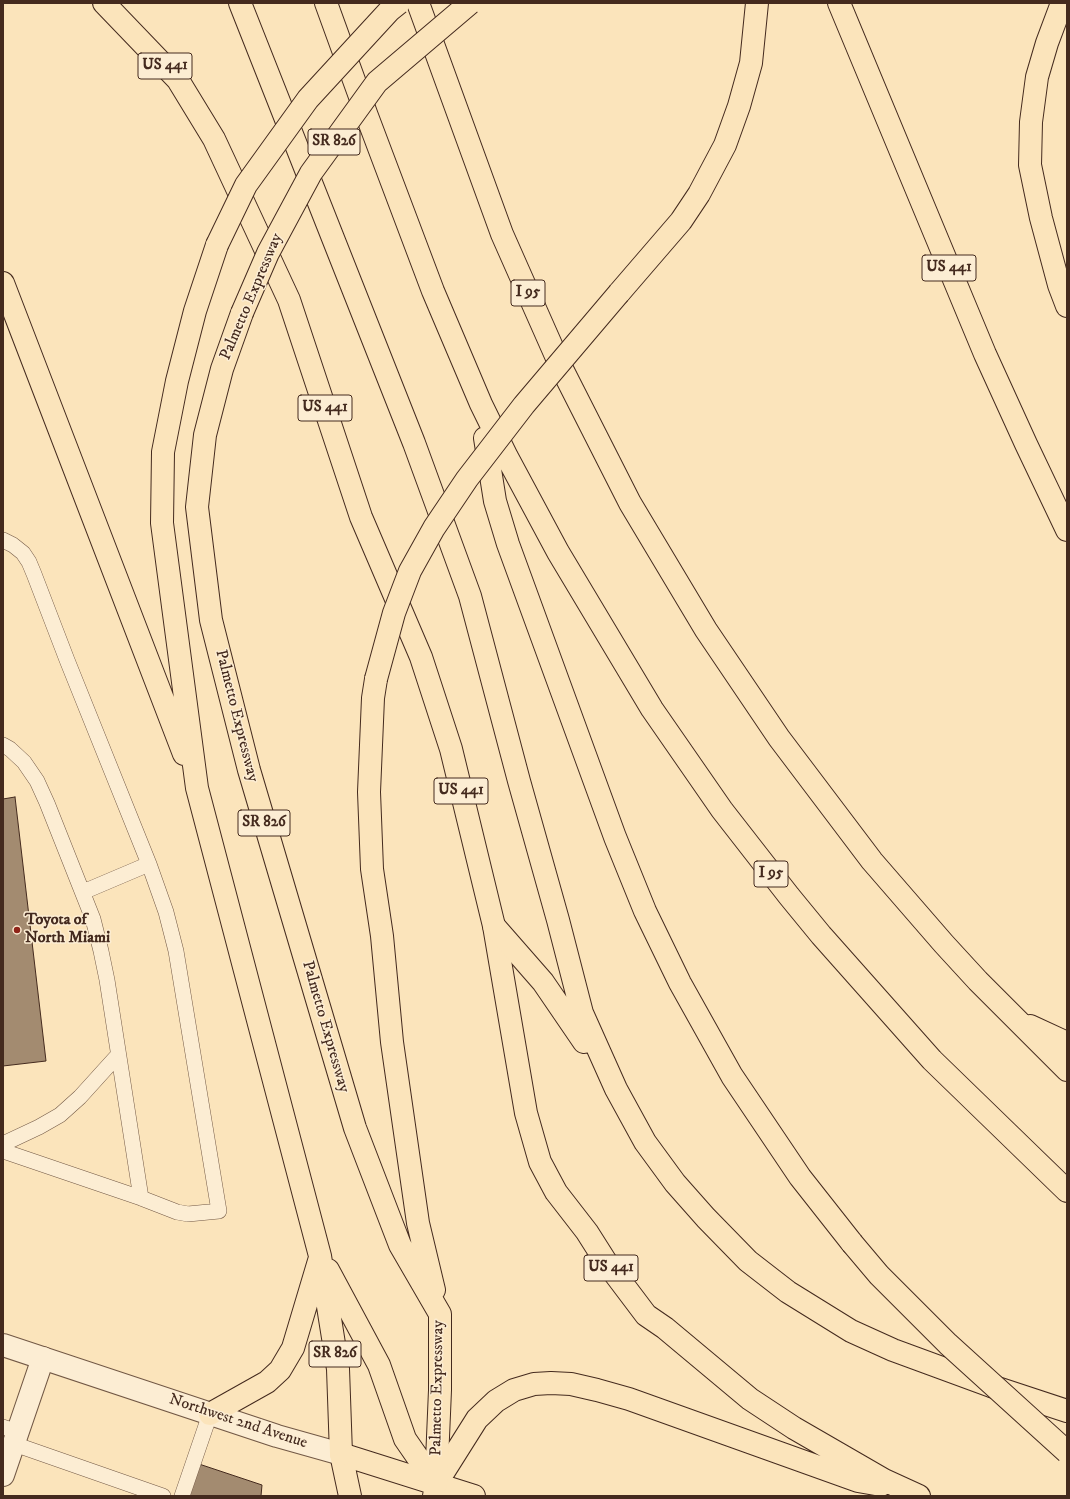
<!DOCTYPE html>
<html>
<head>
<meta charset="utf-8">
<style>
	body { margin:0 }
	#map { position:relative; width:1070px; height:1499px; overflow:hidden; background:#fbe4bb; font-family:"IM FELL DW Pica",serif }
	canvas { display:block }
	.frame { position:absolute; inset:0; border:4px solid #442a1e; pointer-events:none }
</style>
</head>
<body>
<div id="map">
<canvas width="1070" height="1499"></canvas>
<div class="frame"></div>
</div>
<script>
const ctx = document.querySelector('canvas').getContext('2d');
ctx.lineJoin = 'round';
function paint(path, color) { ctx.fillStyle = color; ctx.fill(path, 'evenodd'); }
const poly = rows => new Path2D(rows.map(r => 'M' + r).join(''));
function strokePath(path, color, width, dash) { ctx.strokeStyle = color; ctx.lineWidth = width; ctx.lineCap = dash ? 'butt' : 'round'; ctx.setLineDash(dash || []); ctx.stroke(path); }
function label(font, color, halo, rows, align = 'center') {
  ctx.font = font + ' "IM FELL DW Pica",serif'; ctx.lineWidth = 3; ctx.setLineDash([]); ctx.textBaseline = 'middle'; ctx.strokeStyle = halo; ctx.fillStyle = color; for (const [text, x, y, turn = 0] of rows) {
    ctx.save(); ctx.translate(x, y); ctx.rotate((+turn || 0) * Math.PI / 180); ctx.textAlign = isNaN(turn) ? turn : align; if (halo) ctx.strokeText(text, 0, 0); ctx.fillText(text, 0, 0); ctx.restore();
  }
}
const building = poly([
	[15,797,46,1061,3,1066,3,799,15,797],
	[196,1463,262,1485,261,1496,186,1496,196,1463]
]);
paint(building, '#a38b70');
strokePath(building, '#442a1e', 1);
const service = poly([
	[3,540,13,545,23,553,29,562,34,574,67,660,149,864,166,912,176,951,219,1211,188,1214,177,1212,141,1198,3,1151],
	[3,745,10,749,24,762,37,781,47,803,93,919,101,951,107,980,141,1198],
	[83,892,149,864],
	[3,1144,39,1127,60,1115,80,1097,118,1055],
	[3,1427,18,1432],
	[14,1444,163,1496],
	[182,1496,210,1414]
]);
const minor = poly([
	[3,1475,43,1358]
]);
const tertiary = poly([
	[3,1345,277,1436,341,1454]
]);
const primary = poly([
	[104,3,178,80,214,139,289,300,361,517,421,657,451,749,494,926,526,1113,540,1162,556,1192,587,1232,606,1262,646,1315,665,1328,750,1399,794,1428,884,1480,919,1496],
	[839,3,985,354,1026,444,1067,530],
	[341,1454,474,1496],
	[341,1454,350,1496],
	[434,1496,436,1484,477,1419,496,1401,514,1390,534,1384,551,1383,571,1384,597,1390,629,1399,858,1481,881,1485]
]);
const motorway = poly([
	[240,3,414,443,470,596,519,781,558,920,582,1013,616,1089,645,1142,675,1183,706,1218,748,1261,788,1292,851,1331,893,1350,991,1386,1067,1411],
	[326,3,367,116,433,291,481,404,507,457,558,552,652,709,722,810,789,896,821,935,932,1060,1067,1191],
	[418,3,502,234,560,365,630,503,706,630,779,738,872,861,944,944,978,981,1067,1070],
	[1062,3,1047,43,1037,77,1031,122,1030,165,1041,218,1059,285,1067,306],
	[217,245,195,311,177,381,163,452,162,523,197,788,320,1256,338,1369,341,1454],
	[3,283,184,754],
	[619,293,681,221,699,194,725,145,739,106,751,63,757,3],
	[242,313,222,369,205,435,197,507,211,620,249,770,355,1128,400,1245,440,1314,440,1390,436,1484],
	[485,438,495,501,508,544,615,837,645,911,680,983,732,1076,800,1177,852,1243],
	[376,679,373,698,369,792,372,869,382,936,392,1042,418,1223,434,1290],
	[494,926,543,982,584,1042],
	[1030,1026,1067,1043],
	[328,1270,379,1365,405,1439,436,1484],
	[210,1414,267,1382,280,1370,293,1348,319,1261]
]);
strokePath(service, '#725845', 16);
strokePath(minor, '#725845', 24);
strokePath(tertiary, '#725845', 24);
strokePath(primary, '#442a1e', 24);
strokePath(motorway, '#442a1e', 24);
strokePath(service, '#fcedd3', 15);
strokePath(minor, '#fcedd3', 22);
strokePath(tertiary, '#fcedd3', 22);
strokePath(primary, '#fbe4bb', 22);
strokePath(motorway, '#fbe4bb', 22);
const motorwayBridge = poly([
	[217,245,246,185,308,99,389,11,399,3],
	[242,313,268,253,311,173,377,82,470,3],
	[376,679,394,613,410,571,434,528,467,479,524,405,619,293],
	[852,1243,879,1275,948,1344,1067,1452]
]);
strokePath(motorwayBridge, '#442a1e', 24, []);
strokePath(motorwayBridge, '#fbe4bb', 22);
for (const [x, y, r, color] of [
	[17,930,4,"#8f2418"]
]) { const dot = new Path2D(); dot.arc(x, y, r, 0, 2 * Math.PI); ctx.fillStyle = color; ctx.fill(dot); strokePath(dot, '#fcedd3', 1.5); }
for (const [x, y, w] of [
	[165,66,54],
	[334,142,52],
	[949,268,54],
	[528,293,34],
	[325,408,54],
	[461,791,54],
	[264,823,52],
	[771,874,34],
	[611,1268,54],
	[335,1354,52]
]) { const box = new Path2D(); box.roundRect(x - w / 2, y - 13, w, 26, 3); ctx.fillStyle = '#fcedd3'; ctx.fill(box); strokePath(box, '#442a1e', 1); }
label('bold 15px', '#442a1e', null, [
	["US 441",165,66],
	["SR 826",334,142],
	["US 441",949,268],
	["I 95",528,293],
	["US 441",325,408],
	["US 441",461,791],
	["SR 826",264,823],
	["I 95",771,874],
	["US 441",611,1268],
	["SR 826",335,1354]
]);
label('16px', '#442a1e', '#fcedd3', [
	["Palmetto Expressway",252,297,-67],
	["Palmetto Expressway",236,716,76],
	["Palmetto Expressway",325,1027,74],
	["Palmetto Expressway",438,1388,-89],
	["Northwest 2nd Avenue",238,1422,18]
]);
label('bold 16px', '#442a1e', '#fcedd3', [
	["Toyota of",25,921],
	["North Miami",25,939]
], 'left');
</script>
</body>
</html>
